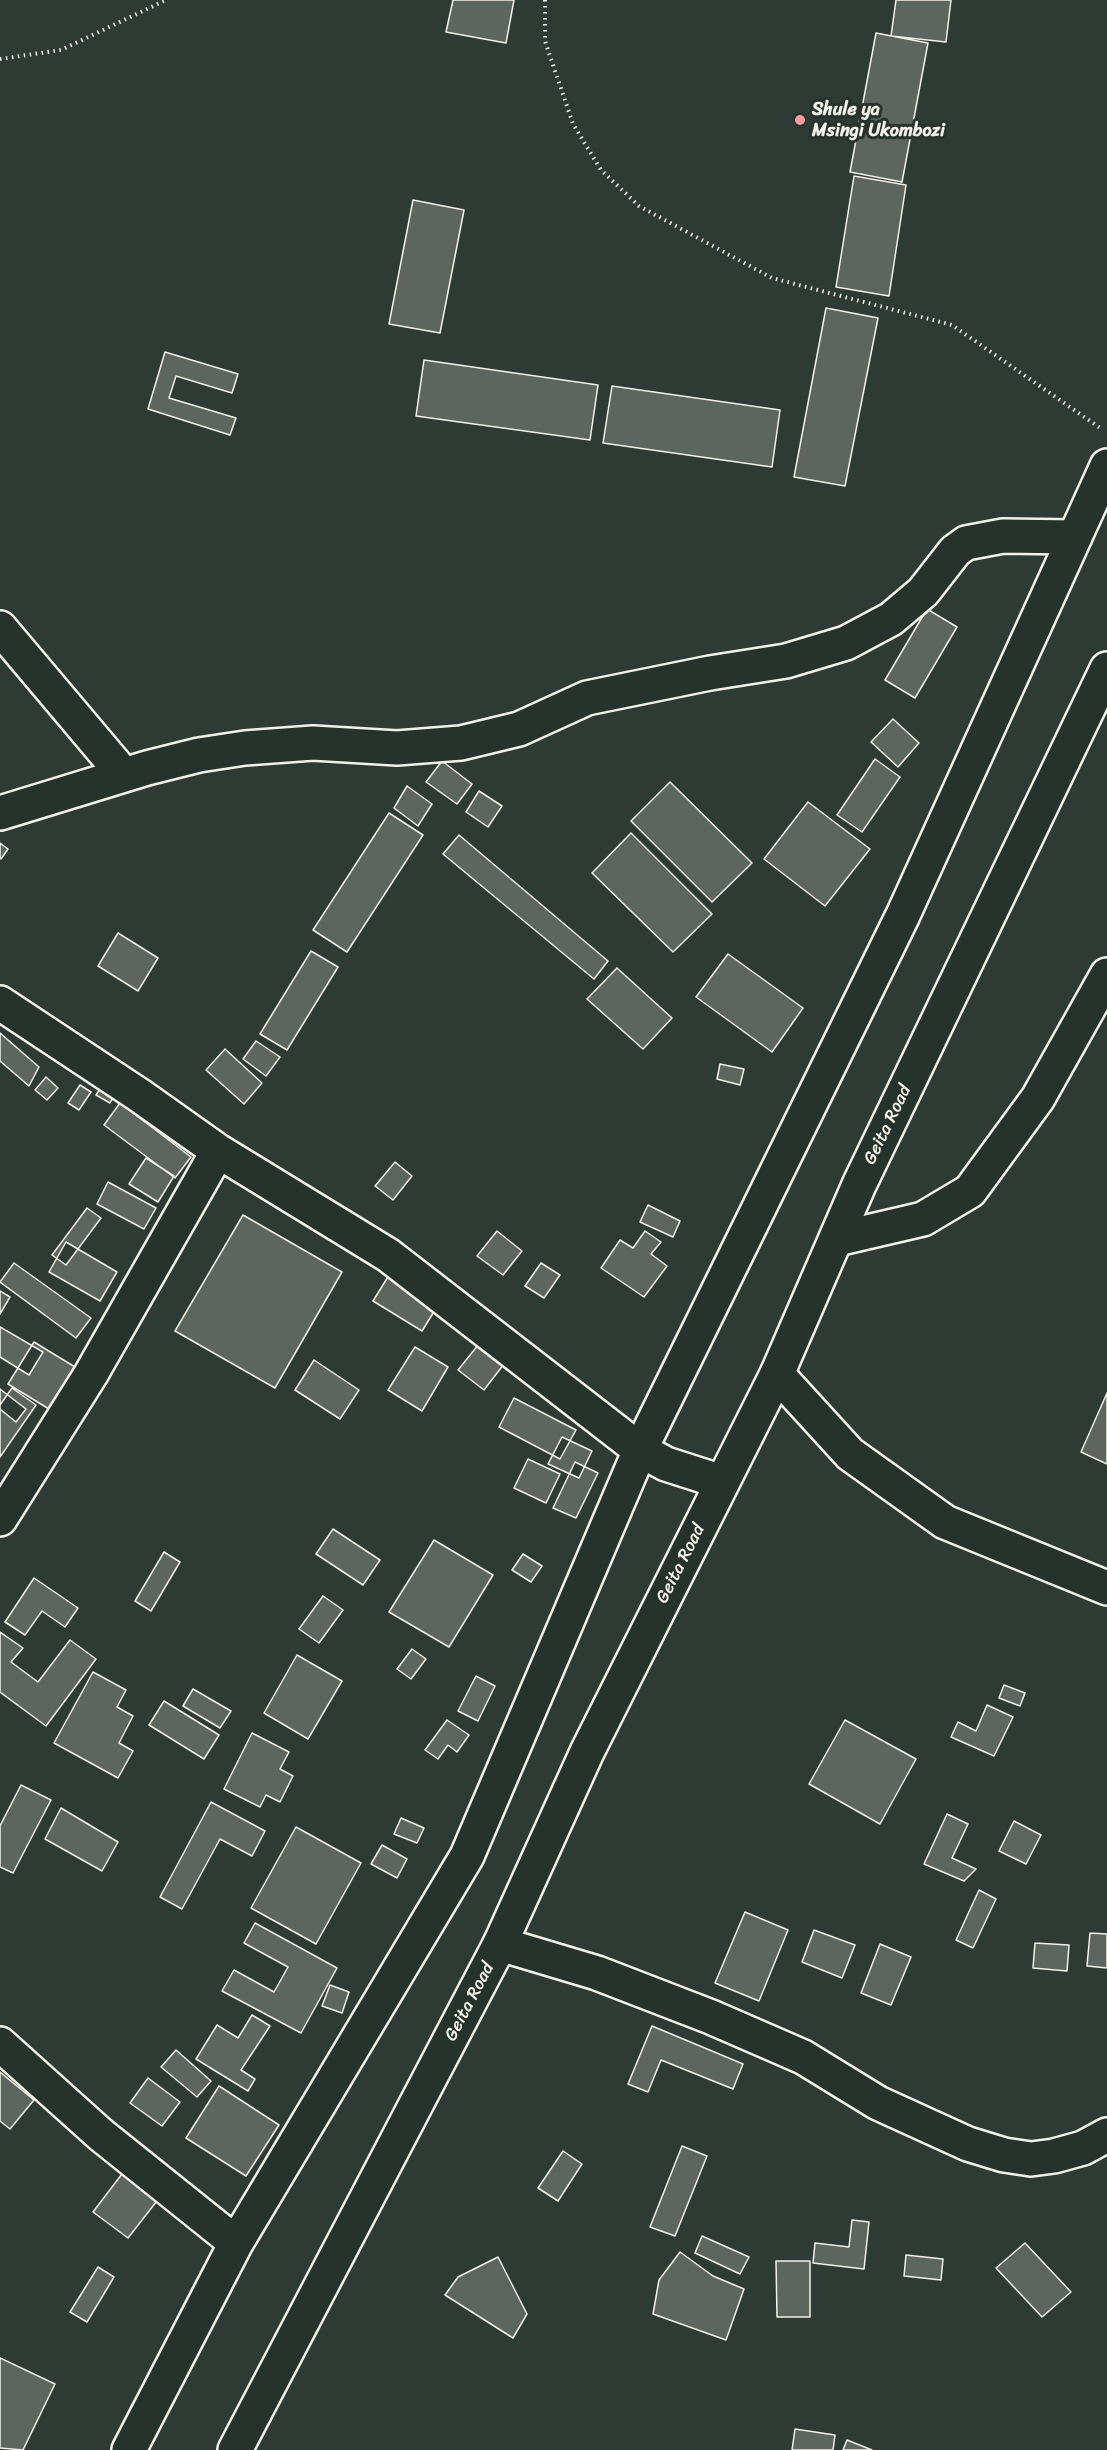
<!DOCTYPE html>
<html>
<head>
<meta charset="utf-8">
<style>
	body { margin:0 }
	canvas { display:block; background:#2e3b34 }
</style>
</head>
<body>
<canvas width="1107" height="2450"></canvas>
<script>
const ctx = document.querySelector('canvas').getContext('2d');
ctx.lineJoin = 'round';
function paint(path, color) { ctx.fillStyle = color; ctx.fill(path, 'evenodd'); }
const poly = rows => new Path2D(rows.map(r => 'M' + r).join(''));
function strokePath(path, color, width, dash) { ctx.strokeStyle = color; ctx.lineWidth = width; ctx.lineCap = dash ? 'butt' : 'round'; ctx.setLineDash(dash || []); ctx.stroke(path); }
function label(font, color, halo, rows, align = 'center') {
  ctx.font = font + ' Sriracha,sans-serif'; ctx.lineWidth = 6; ctx.setLineDash([]); ctx.textBaseline = 'middle'; ctx.strokeStyle = halo; ctx.fillStyle = color; for (const [text, x, y, turn = 0] of rows) {
    ctx.save(); ctx.translate(x, y); ctx.rotate((+turn || 0) * Math.PI / 180); ctx.textAlign = isNaN(turn) ? turn : align; if (halo) ctx.strokeText(text, 0, 0); ctx.fillText(text, 0, 0); ctx.restore();
  }
}
const building = poly([
	[453,0,514,0,506,43,446,32,453,0],
	[896,0,951,0,946,42,891,36,896,0],
	[876,33,928,43,902,182,850,172,876,33],
	[854,176,906,185,889,296,836,287,854,176],
	[413,200,464,210,440,333,389,324,413,200],
	[826,308,878,318,845,486,794,477,826,308],
	[165,352,238,374,232,393,176,376,169,398,236,418,230,435,148,409,165,352],
	[424,360,598,385,590,440,416,416,424,360],
	[612,386,780,410,772,467,603,443,612,386],
	[927,609,957,627,915,698,885,680,927,609],
	[893,719,919,743,898,767,871,742,893,719],
	[875,759,900,777,862,832,837,815,875,759],
	[442,761,472,784,457,804,426,782,442,761],
	[670,782,752,863,712,902,631,821,670,782],
	[407,786,432,804,418,826,394,808,407,786],
	[479,791,502,806,488,827,466,812,479,791],
	[808,802,870,849,825,906,764,859,808,802],
	[389,813,423,835,347,952,313,930,389,813],
	[631,833,712,914,673,952,592,873,631,833],
	[459,835,608,961,594,979,443,854,459,835],
	[0,843,8,849,1,859,0,858,0,843],
	[118,933,158,958,138,991,98,966,118,933],
	[311,951,338,967,287,1050,260,1034,311,951],
	[728,954,803,1008,772,1052,696,997,728,954],
	[617,968,672,1018,643,1049,587,999,617,968],
	[0,1033,39,1067,29,1086,0,1061,0,1033],
	[256,1041,280,1057,266,1076,243,1059,256,1041],
	[225,1049,262,1083,244,1104,206,1070,225,1049],
	[720,1064,744,1069,740,1085,717,1079,720,1064],
	[46,1077,58,1088,47,1100,35,1090,46,1077],
	[105,1081,118,1088,110,1103,96,1095,105,1081],
	[80,1085,91,1092,79,1110,68,1103,80,1085],
	[120,1103,191,1157,175,1178,104,1125,120,1103],
	[146,1158,174,1176,158,1202,129,1184,146,1158],
	[395,1162,412,1176,393,1200,375,1186,395,1162],
	[108,1182,156,1208,144,1229,97,1204,108,1182],
	[648,1205,680,1221,673,1237,640,1222,648,1205],
	[87,1208,101,1218,66,1265,52,1255,87,1208],
	[243,1215,342,1272,275,1388,175,1331,243,1215],
	[497,1231,522,1251,503,1275,477,1256,497,1231],
	[645,1231,661,1242,651,1254,667,1266,644,1297,601,1268,620,1240,633,1248,645,1231],
	[66,1242,117,1272,100,1301,49,1272,66,1242],
	[14,1263,91,1318,76,1338,0,1282,14,1263],
	[541,1263,560,1275,544,1298,525,1286,541,1263],
	[391,1272,440,1302,422,1331,373,1301,391,1272],
	[0,1291,10,1297,0,1314,0,1291],
	[0,1327,43,1352,29,1375,0,1357,0,1327],
	[34,1342,75,1367,49,1409,8,1384,34,1342],
	[479,1344,504,1364,484,1390,458,1370,479,1344],
	[415,1347,448,1367,422,1411,388,1390,415,1347],
	[314,1360,359,1390,340,1419,295,1390,314,1360],
	[12,1388,36,1405,0,1457,0,1405,12,1388],
	[0,1389,26,1409,16,1422,0,1409,0,1389],
	[1107,1393,1107,1464,1081,1452,1107,1393],
	[514,1398,576,1430,560,1459,499,1427,514,1398],
	[562,1437,592,1451,579,1478,548,1464,562,1437],
	[528,1459,560,1474,546,1503,514,1488,528,1459],
	[575,1462,598,1473,576,1518,553,1508,575,1462],
	[333,1529,380,1560,363,1585,316,1554,333,1529],
	[434,1540,493,1575,449,1647,389,1612,434,1540],
	[164,1552,180,1562,151,1611,135,1601,164,1552],
	[523,1554,542,1566,531,1582,512,1570,523,1554],
	[34,1578,78,1608,65,1627,42,1611,25,1635,5,1622,34,1578],
	[323,1596,343,1610,319,1643,299,1629,323,1596],
	[0,1632,23,1648,11,1662,38,1682,70,1640,96,1659,46,1726,0,1692,0,1632],
	[412,1649,426,1659,411,1679,397,1669,412,1649],
	[297,1655,342,1681,308,1739,264,1713,297,1655],
	[93,1672,126,1690,117,1707,133,1716,119,1743,133,1751,118,1778,54,1743,93,1672],
	[476,1676,495,1686,478,1721,458,1711,476,1676],
	[1004,1685,1025,1693,1020,1706,999,1698,1004,1685],
	[193,1689,231,1711,220,1728,183,1706,193,1689],
	[164,1701,219,1735,204,1759,149,1725,164,1701],
	[987,1705,1013,1717,994,1756,951,1737,958,1722,976,1731,987,1705],
	[447,1720,469,1735,457,1752,448,1745,438,1759,425,1750,447,1720],
	[845,1720,916,1759,880,1824,809,1784,845,1720],
	[252,1733,289,1752,280,1769,293,1776,280,1802,266,1795,260,1807,224,1789,252,1733],
	[21,1785,51,1800,13,1873,0,1867,0,1826,21,1785],
	[211,1802,265,1831,252,1856,220,1839,182,1909,160,1897,211,1802],
	[61,1808,118,1842,102,1871,45,1839,61,1808],
	[947,1814,968,1824,952,1858,976,1869,964,1881,924,1864,947,1814],
	[401,1818,424,1828,417,1843,394,1834,401,1818],
	[1014,1821,1041,1835,1026,1864,999,1851,1014,1821],
	[296,1827,361,1863,316,1944,251,1908,296,1827],
	[382,1845,407,1859,397,1878,371,1864,382,1845],
	[979,1890,996,1899,973,1948,956,1940,979,1890],
	[745,1912,788,1930,759,2001,715,1983,745,1912],
	[255,1923,337,1968,301,2033,222,1991,234,1970,274,1992,288,1967,244,1943,255,1923],
	[814,1930,855,1945,842,1978,802,1962,814,1930],
	[1090,1933,1107,1934,1107,1968,1087,1966,1090,1933],
	[1035,1943,1069,1945,1067,1971,1033,1968,1035,1943],
	[880,1944,911,1957,891,2005,861,1993,880,1944],
	[330,1985,349,1992,342,2013,322,2006,330,1985],
	[252,2015,270,2026,241,2070,255,2079,248,2091,196,2059,217,2025,238,2038,252,2015],
	[652,2026,743,2064,733,2089,661,2060,648,2092,628,2084,652,2026],
	[176,2050,211,2081,197,2097,161,2067,176,2050],
	[0,2072,34,2100,10,2129,0,2121,0,2072],
	[148,2078,180,2102,162,2126,130,2103,148,2078],
	[219,2086,279,2125,246,2176,186,2138,219,2086],
	[682,2146,707,2156,675,2236,650,2227,682,2146],
	[563,2151,582,2164,558,2201,538,2188,563,2151],
	[125,2170,160,2197,128,2238,93,2212,125,2170],
	[852,2220,869,2222,864,2269,813,2263,815,2243,849,2247,852,2220],
	[702,2236,749,2257,740,2274,695,2253,702,2236],
	[1025,2243,1071,2292,1042,2317,996,2268,1025,2243],
	[680,2252,713,2276,744,2289,726,2340,653,2314,659,2280,680,2252],
	[906,2255,943,2259,941,2280,904,2276,906,2255],
	[498,2257,527,2314,513,2338,445,2295,458,2277,498,2257],
	[776,2261,810,2261,810,2317,777,2317,776,2261],
	[98,2267,114,2277,87,2322,70,2312,98,2267],
	[0,2358,55,2384,23,2450,0,2448,0,2358],
	[795,2429,835,2435,833,2450,792,2450,795,2429],
	[847,2440,872,2450,843,2450,847,2440]
]);
paint(building, '#5c655e');
strokePath(building, '#f4f1e8', 1.5);
const minor = poly([
	[0,628,124,775],
	[0,813,147,768,199,755,245,748,313,743,397,748,461,743,519,729,587,698,710,673,786,661,846,643,891,619,923,592,955,551,966,543,1003,536,1075,537],
	[0,1003,139,1095,218,1151,388,1255,640,1450,666,1464,722,1482],
	[837,1239,923,1219,970,1191,1038,1098,1107,975],
	[777,1374,850,1454,945,1522,1107,1588],
	[0,1519,91,1374,218,1151],
	[500,1944,597,1973,711,2017,803,2057,878,2103,968,2144,1004,2155,1031,2159,1054,2156,1083,2148,1107,2135],
	[0,2044,100,2134,236,2243],
	[129,2450,236,2243,467,1856,640,1450,903,915,1107,466]
]);
const highway = poly([
	[235,2450,500,1944,587,1752,777,1374,859,1185,1107,669]
]);
strokePath(minor, '#f4f1e8', 38);
strokePath(highway, '#f4f1e8', 38);
strokePath(poly([
	[545,0,545,41,573,124,601,170,639,206,772,278,952,325,1103,430],
	[0,59,61,50,166,0]
]), '#f4f1e8', 4, [1.5, 4.5]);
strokePath(minor, '#26332d', 33);
strokePath(highway, '#26332d', 33);
for (const [x, y, r, color] of [
	[800,120,6,"#ff9aa2"]
]) { const dot = new Path2D(); dot.arc(x, y, r, 0, 2 * Math.PI); ctx.fillStyle = color; ctx.fill(dot); strokePath(dot, '#26332d', 2); }
label('bold 18px', '#f4f1e8', '#26332d', [
	["Shule ya",812,110],
	["Msingi Ukombozi",812,131]
], 'left');
label('18px', '#f4f1e8', '#26332d', [
	["Geita Road",888,1125,-64],
	["Geita Road",681,1564,-63],
	["Geita Road",470,2002,-62]
]);
</script>
</body>
</html>
